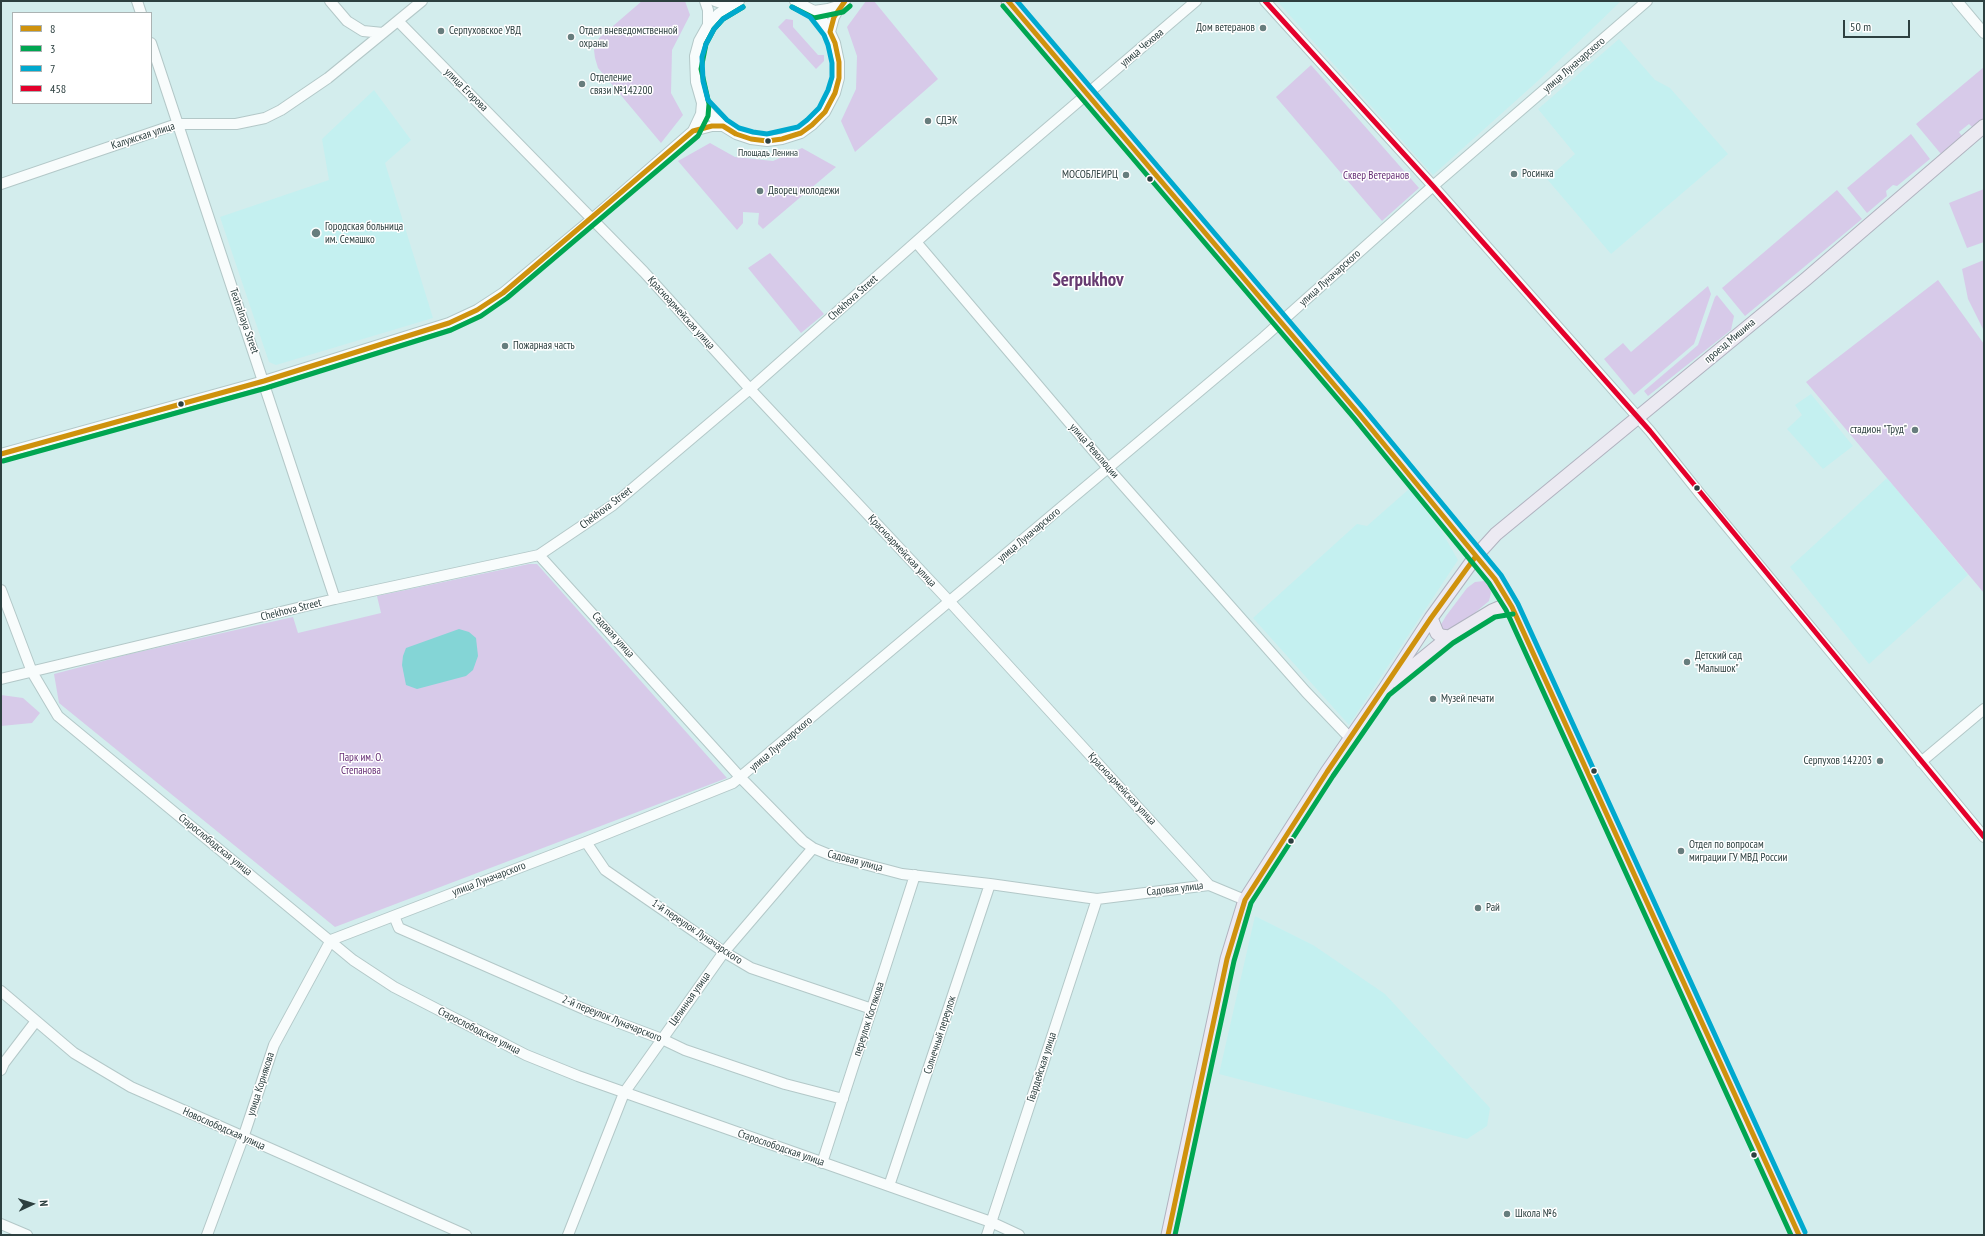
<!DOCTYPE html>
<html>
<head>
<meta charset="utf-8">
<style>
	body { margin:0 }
	#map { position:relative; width:1985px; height:1236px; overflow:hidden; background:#d3eded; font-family:"PT Sans Narrow",sans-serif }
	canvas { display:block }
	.frame { position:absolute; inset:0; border:2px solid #2d4040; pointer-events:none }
	.legend { position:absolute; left:12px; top:12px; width:140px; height:92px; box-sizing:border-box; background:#fff; border:1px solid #abb3b3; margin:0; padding:5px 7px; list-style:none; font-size:12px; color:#2d4040 }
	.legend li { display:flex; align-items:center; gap:8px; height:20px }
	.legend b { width:20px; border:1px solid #abb3b3 }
	.north { position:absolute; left:12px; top:1184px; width:40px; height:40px; -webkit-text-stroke:3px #fff; paint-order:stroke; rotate:86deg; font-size:11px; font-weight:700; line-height:16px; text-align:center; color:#2d4040 }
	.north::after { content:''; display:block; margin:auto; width:14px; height:18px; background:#2d4040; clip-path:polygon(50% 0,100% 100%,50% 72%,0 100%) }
	.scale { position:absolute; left:1843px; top:20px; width:67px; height:18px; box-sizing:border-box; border:2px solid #2d4040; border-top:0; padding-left:5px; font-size:12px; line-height:14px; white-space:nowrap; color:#2d4040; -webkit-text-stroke:3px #fff; paint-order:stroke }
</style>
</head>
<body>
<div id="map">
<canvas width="1985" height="1236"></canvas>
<div class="frame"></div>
<ul class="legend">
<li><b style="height:5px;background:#cf920d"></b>8</li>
<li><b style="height:5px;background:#00a651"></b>3</li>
<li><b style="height:5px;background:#00a9ce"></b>7</li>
<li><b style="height:5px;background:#e4002b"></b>458</li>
</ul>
<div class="north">N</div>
<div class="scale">50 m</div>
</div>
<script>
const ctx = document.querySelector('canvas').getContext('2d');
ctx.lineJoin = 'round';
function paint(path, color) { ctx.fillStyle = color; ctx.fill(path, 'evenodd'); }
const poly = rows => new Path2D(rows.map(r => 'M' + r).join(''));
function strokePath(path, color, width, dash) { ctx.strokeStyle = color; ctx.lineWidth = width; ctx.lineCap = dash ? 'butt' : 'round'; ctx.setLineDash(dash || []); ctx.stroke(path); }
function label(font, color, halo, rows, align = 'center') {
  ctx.font = font + ' "PT Sans Narrow",sans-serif'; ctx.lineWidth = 3; ctx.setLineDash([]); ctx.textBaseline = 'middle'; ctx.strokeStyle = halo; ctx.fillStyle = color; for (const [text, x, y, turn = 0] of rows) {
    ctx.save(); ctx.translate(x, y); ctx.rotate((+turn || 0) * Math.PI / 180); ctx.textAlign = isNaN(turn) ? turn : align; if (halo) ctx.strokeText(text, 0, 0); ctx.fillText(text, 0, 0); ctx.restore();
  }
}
paint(poly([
	[1277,1,1621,1,1540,79,1433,175],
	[1619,39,1655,80,1670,88,1728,154,1611,254,1547,179,1575,154,1538,109],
	[374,90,411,140,385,163,433,318,276,365,269,362,220,217,329,180,322,139],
	[1811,394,1853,446,1823,469,1787,429,1802,415,1795,405],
	[1887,478,1968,575,1869,664,1790,567],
	[1409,489,1442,532,1458,560,1349,725,1253,618,1357,524,1367,526],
	[1255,916,1313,945,1385,994,1490,1108,1487,1126,1467,1139,1219,1074]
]), '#c4f0f0');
paint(poly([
	[642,1,685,1,690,15,672,50,671,93,683,115,661,143,598,68,595,58,594,50,599,38],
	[866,1,874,1,938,79,855,152,841,121,856,89,857,56,847,27],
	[786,19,793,20,793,27,818,55,824,55,824,61,816,69,778,27],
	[1311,65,1419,188,1382,221,1276,97],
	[1984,67,1984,118,1972,127,1969,124,1959,132,1962,136,1941,154,1916,124],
	[1911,134,1930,159,1897,186,1893,185,1886,191,1887,196,1867,213,1847,188],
	[710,143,735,157,773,161,802,148,836,167,763,229,758,224,759,213,743,212,743,223,737,230,678,161],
	[1984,189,1984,242,1967,248,1949,203],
	[1837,190,1862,219,1745,316,1722,288],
	[770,253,824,314,801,333,748,268],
	[1984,260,1984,331,1968,299,1962,269],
	[1938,280,1984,344,1984,593,1806,382],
	[1708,286,1711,294,1694,344,1634,395,1604,359,1623,343,1631,352],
	[1717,295,1734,316,1731,330,1648,396,1644,391,1698,345,1715,297],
	[529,564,537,564,727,778,335,927,59,703,54,674,130,654,293,617,298,633,381,613,377,596],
	[1484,581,1490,587,1491,593,1489,601,1452,632,1441,631,1440,626,1446,616,1467,588,1475,582],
	[1,695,23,698,40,713,32,723,1,726]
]), '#d7cae9');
paint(poly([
	[459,629,469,632,476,638,478,656,473,670,466,676,417,689,406,685,402,665,403,656,406,648]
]), '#84d5d6');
const minor = poly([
	[137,1,141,13],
	[330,1,347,21,363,31,383,33,422,1],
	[705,1,708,10,708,25],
	[715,1,730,6],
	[739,1,718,14,708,25,699,41,695,56,696,82,702,103,711,115,723,126,736,134,751,139,767,141,782,139,801,133,812,125,825,112,835,93,839,78,839,62,835,43,830,32,823,21,814,11,795,1],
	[1265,1,1433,186,1650,431,1701,495,1984,837],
	[1957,1,1984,33],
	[814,11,828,9,841,5],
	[398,21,644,272,750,389,950,602,1209,885],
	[830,32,834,17,841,5,845,1],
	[151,43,335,599],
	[693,131,712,126,723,126],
	[1,184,177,124,236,124,265,118,281,110,328,78,383,33],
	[916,242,1108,468,1306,692,1351,739],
	[1,454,264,381,449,323,477,310,503,293,593,218,693,131,701,114,702,103],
	[539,555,740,777,803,841,813,848,830,855,902,874,990,884,1097,899,1209,885,1245,900],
	[1,590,32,672,58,716,353,960,394,987,526,1055,578,1076,991,1222,1019,1235],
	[1,679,335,599,539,555,613,505,750,389,969,195,1196,1],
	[1921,762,1984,709],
	[586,842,605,870,724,952,751,968,872,1009],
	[394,916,399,928,593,1013,662,1039,685,1050,785,1084,843,1099],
	[1,991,74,1053,131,1087,466,1235],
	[1,1070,4,1063,36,1021],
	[822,1163,915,875],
	[889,1186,990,884],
	[1,1224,27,1235],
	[207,1235,243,1138,274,1045,331,940,586,842,733,783,1264,337,1433,186,1647,1],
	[568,1235,624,1093,724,952,813,848],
	[987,1235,1097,899]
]);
const major = poly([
	[1008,1,1359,414,1495,579,1512,607,1799,1235],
	[1431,618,1437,633,1441,636,1449,637],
	[1395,681,1449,637,1492,611,1499,608,1512,607],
	[1168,1235,1227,959,1245,900,1327,772,1384,690,1431,618,1476,556,1496,534,1806,279,1984,126]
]);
strokePath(minor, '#b3c8c8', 12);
strokePath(major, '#b0b2bf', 15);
strokePath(minor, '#f8fcfc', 10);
strokePath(major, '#eceaf2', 13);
strokePath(poly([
	[1008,1,1359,414,1495,579,1512,607,1799,1235],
	[1,454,264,381,449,323,477,310,503,293,693,131,712,126,723,126,736,134,751,139,767,141,782,139,801,133,812,125,825,112,835,93,839,78,839,62,835,43,830,32,834,17,845,1],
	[1168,1235,1227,959,1245,900,1327,772,1431,618,1476,556]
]), '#cf920d', 5);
strokePath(poly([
	[1003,6,1354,418,1489,583,1506,610,1791,1235],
	[792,7,814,18,843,12,850,6],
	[3,461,266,388,451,330,481,316,507,298,698,136,708,116,709,104,701,69,706,44,714,29,723,19,743,7],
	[1175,1235,1234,961,1251,903,1333,776,1389,695,1453,643,1495,617,1513,614]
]), '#00a651', 5);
strokePath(poly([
	[1017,1,1364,409,1501,575,1518,604,1805,1232],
	[743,7,723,19,714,29,706,44,702,57,703,81,708,100,727,120,739,128,753,132,767,134,798,127,807,120,819,108,828,90,832,77,832,63,828,45,824,35,810,17,792,7]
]), '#00a9ce', 5);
strokePath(poly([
	[1265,1,1433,186,1650,431,1984,837]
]), '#e4002b', 5);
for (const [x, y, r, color] of [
	[1263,28,4,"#677d7d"],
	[441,31,4,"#677d7d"],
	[571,37,4,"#677d7d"],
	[582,84,4,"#677d7d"],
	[928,121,4,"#677d7d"],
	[768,141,3.5,"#2d4040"],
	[1514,174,4,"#677d7d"],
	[1126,175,4,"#677d7d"],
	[1150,179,3.5,"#2d4040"],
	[760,191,4,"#677d7d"],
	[316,233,5,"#677d7d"],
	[505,346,4,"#677d7d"],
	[181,404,3.5,"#2d4040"],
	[1915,430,4,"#677d7d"],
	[1697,488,3.5,"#2d4040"],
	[1687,662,4,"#677d7d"],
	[1433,699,4,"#677d7d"],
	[1880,761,4,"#677d7d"],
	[1594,771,3.5,"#2d4040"],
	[1291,841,3.5,"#2d4040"],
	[1681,851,4,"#677d7d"],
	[1478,908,4,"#677d7d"],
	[1754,1155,3.5,"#2d4040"],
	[1507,1214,4,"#677d7d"]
]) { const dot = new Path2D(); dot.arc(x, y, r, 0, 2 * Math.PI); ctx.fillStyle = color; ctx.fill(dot); strokePath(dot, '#fff', 1.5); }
label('10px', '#2d4040', '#fff', [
	["Площадь Ленина",768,153]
]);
label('11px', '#2d4040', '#fff', [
	["Дом ветеранов",1255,28,"right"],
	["Серпуховское УВД",449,31],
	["Отдел вневедомственной",579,31],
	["охраны",579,44],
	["Отделение",590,78],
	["связи №142200",590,91],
	["СДЭК",936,121],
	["Росинка",1522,174],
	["МОСОБЛЕИРЦ",1118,175,"right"],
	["Дворец молодежи",768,191],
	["Городская больница",325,227],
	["им. Семашко",325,240],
	["Пожарная часть",513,346],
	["стадион \"Труд\"",1907,430,"right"],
	["Детский сад",1695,656],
	["\"Малышок\"",1695,669],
	["Музей печати",1441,699],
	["Серпухов 142203",1872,761,"right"],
	["Отдел по вопросам",1689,845],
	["миграции ГУ МВД России",1689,858],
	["Рай",1486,908],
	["Школа №6",1515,1214]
], 'left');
label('11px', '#2d4040', '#fff', [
	["улица Чехова",1142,48,-40],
	["улица Луначарского",1574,65,-41],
	["улица Егорова",466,90,45],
	["Калужская улица",143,136,-18],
	["улица Луначарского",1330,278,-42],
	["Chekhova Street",853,298,-42],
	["Красноармейская улица",681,313,48],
	["Teatralnaya Street",244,321,71],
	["проезд Мишина",1730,341,-40],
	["улица Революции",1094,451,49],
	["Chekhova Street",606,508,-37],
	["улица Луначарского",1029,535,-40],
	["Красноармейская улица",902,551,47],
	["Chekhova Street",291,610,-14],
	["Садовая улица",613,635,48],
	["улица Луначарского",781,744,-40],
	["Красноармейская улица",1122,789,47],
	["Старослободская улица",215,845,39],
	["Садовая улица",855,861,15],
	["улица Луначарского",489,879,-21],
	["Садовая улица",1175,889,-7],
	["1-й переулок Луначарского",697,932,34],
	["Целинная улица",690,999,-55],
	["2-й переулок Луначарского",612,1019,22],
	["переулок Костякова",869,1019,-72],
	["Старослободская улица",479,1031,27],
	["Солнечный переулок",940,1035,-72],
	["Гвардейская улица",1042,1067,-72],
	["улица Корнякова",261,1084,-72],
	["Новослободская улица",224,1129,24],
	["Старослободская улица",781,1148,19]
]);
label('11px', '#662e75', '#fff', [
	["Сквер Ветеранов",1376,176],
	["Парк им. О.",361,758],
	["Степанова",361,771]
]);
label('bold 19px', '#663b71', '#fff', [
	["Serpukhov",1088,281]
]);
</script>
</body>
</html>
